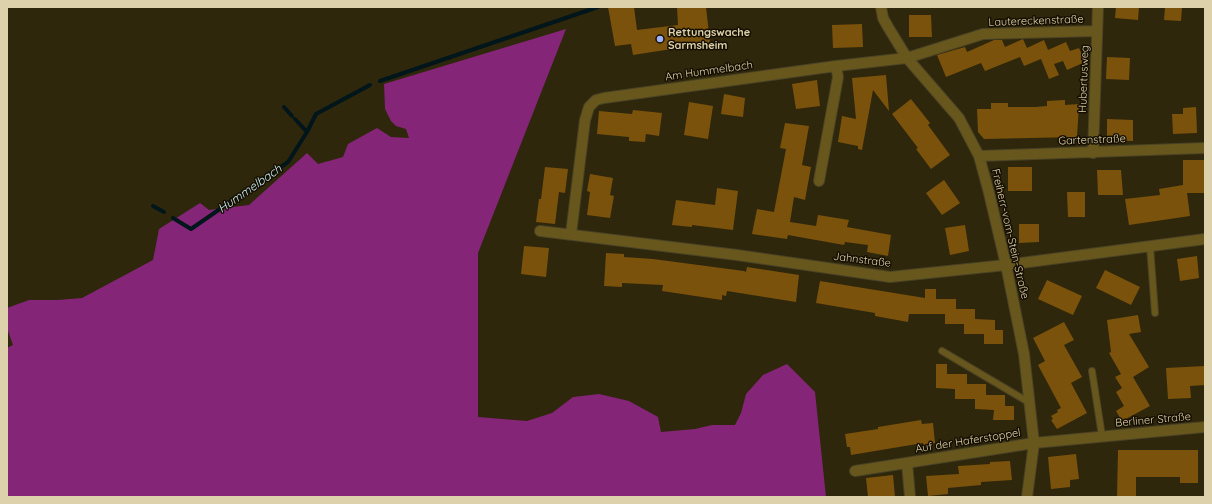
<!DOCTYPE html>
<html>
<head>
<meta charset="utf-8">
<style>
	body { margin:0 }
	#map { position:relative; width:1212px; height:504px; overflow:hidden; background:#2e270c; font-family:Quicksand,sans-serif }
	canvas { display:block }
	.frame { position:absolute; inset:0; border:8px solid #dcd1aa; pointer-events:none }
</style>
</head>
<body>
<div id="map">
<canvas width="1212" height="504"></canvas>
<div class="frame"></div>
</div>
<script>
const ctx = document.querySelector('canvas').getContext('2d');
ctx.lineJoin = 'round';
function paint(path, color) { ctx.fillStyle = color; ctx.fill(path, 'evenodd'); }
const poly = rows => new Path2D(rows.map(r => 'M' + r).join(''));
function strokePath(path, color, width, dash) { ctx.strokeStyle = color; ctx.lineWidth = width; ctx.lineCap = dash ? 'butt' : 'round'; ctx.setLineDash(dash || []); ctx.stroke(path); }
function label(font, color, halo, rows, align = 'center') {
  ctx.font = font + ' Quicksand,sans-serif'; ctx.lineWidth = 3; ctx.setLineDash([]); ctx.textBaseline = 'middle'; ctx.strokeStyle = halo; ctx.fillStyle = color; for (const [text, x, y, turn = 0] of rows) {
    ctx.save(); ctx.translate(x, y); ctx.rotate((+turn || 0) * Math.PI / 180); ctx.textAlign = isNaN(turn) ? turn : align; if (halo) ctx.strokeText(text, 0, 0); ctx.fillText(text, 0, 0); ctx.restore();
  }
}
paint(poly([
	[566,29,478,253,478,417,527,421,552,413,573,397,599,394,629,401,658,417,661,432,695,429,712,425,735,425,741,413,746,394,763,375,787,364,815,392,826,497,7,497,7,348,13,345,7,328,7,308,29,300,58,300,82,298,153,260,159,229,200,203,209,210,249,205,307,153,318,164,343,157,348,144,377,128,391,137,409,138,406,129,396,126,391,121,385,109,384,84]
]), '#842577');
strokePath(poly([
	[380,81,598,7],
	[284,107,292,116],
	[295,119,307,132],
	[153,206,164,212],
	[173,218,191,229,288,162,307,132,316,114,370,85]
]), '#00161b', 4);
paint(poly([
	[608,7,634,7,637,30,678,25,677,7,706,7,710,43,633,55,631,44,615,46],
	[1116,7,1139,7,1138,20,1115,18],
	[1165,7,1182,7,1181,21,1164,20],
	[909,15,931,15,932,37,909,37],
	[862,24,863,47,833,48,832,25],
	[1023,39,1027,48,1044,40,1048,50,1066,42,1070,51,1079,48,1085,62,1067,70,1063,61,1054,64,1059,75,1049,79,1041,59,1024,66,1020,57,985,71,981,63,946,77,937,55,965,47,967,52,994,40,1002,40,1005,47],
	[1107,57,1130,58,1129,80,1106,79],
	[886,75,889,111,873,90,862,150,858,149,858,146,838,142,842,116,856,119,852,78],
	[817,80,820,106,796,109,792,84],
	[724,94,745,98,743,117,721,114],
	[911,99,930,123,928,125,950,155,931,169,916,149,918,148,892,114],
	[1065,100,1065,105,1079,104,1077,137,984,139,978,132,977,109,991,109,991,103,1008,103,1008,107,1035,107,1047,106,1047,101],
	[689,102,713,106,708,139,684,135],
	[1196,107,1197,133,1173,134,1172,114,1183,114,1183,108],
	[633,110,662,113,659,136,646,134,645,142,629,141,629,137,597,134,599,111,632,114],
	[1107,119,1133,120,1133,141,1107,140],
	[785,123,809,126,802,165,811,167,805,200,794,197,790,222,816,226,818,215,849,220,847,227,891,235,888,256,867,252,868,245,845,242,844,245,788,235,787,239,752,234,757,209,774,212,786,149,780,148],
	[1183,160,1205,160,1205,193,1187,193,1190,216,1129,225,1125,199,1160,195,1159,189,1183,185],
	[545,167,568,169,565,193,559,192,555,224,536,222,539,199,541,199],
	[1008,167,1032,167,1032,191,1008,191],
	[1097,170,1121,170,1123,195,1098,195],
	[590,174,613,178,610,195,614,196,610,218,587,215,590,192,587,191],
	[944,180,960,203,942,215,926,193],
	[717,188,738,191,733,230,692,225,692,227,672,225,676,200,715,205],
	[1067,192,1085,192,1085,217,1068,217],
	[1019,224,1039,224,1039,242,1019,243],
	[965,225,969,251,950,255,945,228],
	[524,246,549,248,546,277,521,274],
	[606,253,624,254,624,257,653,259,744,271,746,272,747,267,799,275,796,302,727,291,726,296,722,295,722,300,662,291,663,285,622,283,622,287,604,286],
	[1197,256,1199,278,1180,281,1177,259],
	[1105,270,1140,287,1131,305,1096,288],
	[1047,280,1082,296,1073,315,1038,299],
	[820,281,925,298,925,289,936,289,936,299,956,299,956,309,975,309,975,319,995,320,995,330,1003,330,1003,344,984,344,984,334,964,334,964,324,945,324,945,314,909,314,908,322,875,316,875,313,816,303],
	[1138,315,1141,332,1129,334,1149,367,1133,377,1150,406,1122,421,1116,411,1124,406,1116,392,1122,388,1115,377,1121,374,1109,353,1111,352,1107,320],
	[1064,322,1074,340,1064,345,1082,377,1071,383,1087,413,1057,429,1051,420,1053,419,1051,416,1058,412,1057,410,1061,408,1038,365,1045,361,1033,338],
	[936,364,947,364,947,374,967,374,967,384,986,384,986,395,1005,395,1005,406,1014,406,1014,420,993,420,994,410,975,409,975,399,955,399,955,389,936,388],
	[1205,366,1205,385,1190,386,1191,398,1168,399,1166,368],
	[921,420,922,424,933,423,935,443,923,445,923,443,851,455,850,447,847,447,845,434,878,429,878,427],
	[1118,450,1198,450,1198,483,1180,483,1180,477,1136,477,1136,497,1117,497],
	[1076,454,1079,479,1070,480,1070,487,1051,489,1048,457],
	[1010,461,1012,480,981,482,981,485,948,488,948,494,928,496,926,476,959,474,958,466,990,464,990,462],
	[893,475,895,497,868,497,866,478]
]), '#7b520b');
const service = poly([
	[1150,246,1155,313],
	[942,351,1030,403],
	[1092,371,1102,436]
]);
const minor = poly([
	[881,7,883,18,888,27,907,58,959,118,979,156,989,193,1006,265,1024,354,1034,443,1027,497],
	[1093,153,1098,7],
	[979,156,1205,148],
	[819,181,838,77,836,66],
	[540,231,737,255,890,277,1006,265,1205,239],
	[571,234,585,120,589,107,596,100,604,98,836,66,907,58,983,34,1097,31],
	[907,463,910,497],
	[855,471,1034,443,1205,427]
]);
strokePath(service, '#4a4225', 8);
strokePath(minor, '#4a4225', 12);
strokePath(service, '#67571d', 6);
strokePath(minor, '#67571d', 10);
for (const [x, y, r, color] of [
	[660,39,4,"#a2b2fd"]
]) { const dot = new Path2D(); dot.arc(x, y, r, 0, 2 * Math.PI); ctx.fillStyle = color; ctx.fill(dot); strokePath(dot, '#160f00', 1.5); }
label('11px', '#dcd1aa', '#160f00', [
	["Lautereckenstraße",1036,21,-2],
	["Am Hummelbach",709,71,-8],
	["Hubertusweg",1084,79,-88],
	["Gartenstraße",1092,140,-2],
	["Freiherr-vom-Stein-Straße",1010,234,77],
	["Jahnstraße",862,260,7],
	["Berliner Straße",1153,420,-5],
	["Auf der Haferstoppel",968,441,-9]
]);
label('bold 11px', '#dcd1aa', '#160f00', [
	["Rettungswache",668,33],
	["Sarmsheim",668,46]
], 'left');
label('italic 12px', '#c8ebf3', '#160f00', [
	["Hummelbach",250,189,-35]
]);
</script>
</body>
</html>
